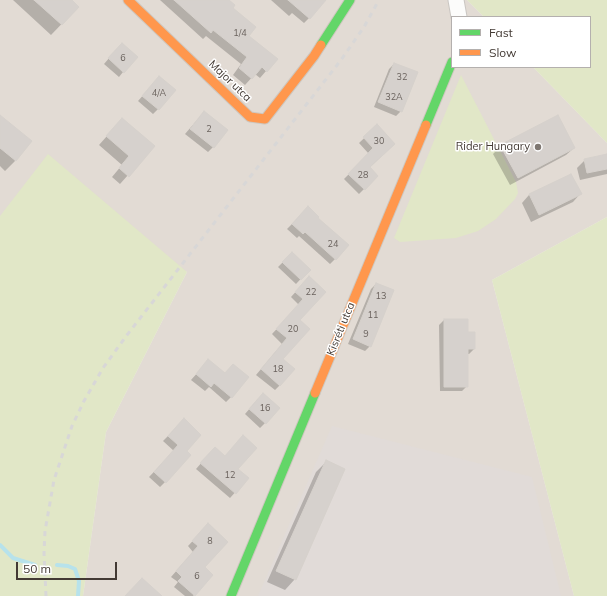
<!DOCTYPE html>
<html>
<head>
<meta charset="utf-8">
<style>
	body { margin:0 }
	#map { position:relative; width:607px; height:596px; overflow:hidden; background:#eeeae6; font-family:Mulish,sans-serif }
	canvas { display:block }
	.legend { position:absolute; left:451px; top:16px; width:140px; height:52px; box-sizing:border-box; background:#fff; border:1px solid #b4b0ae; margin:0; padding:5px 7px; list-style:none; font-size:12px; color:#433a34 }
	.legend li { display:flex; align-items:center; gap:8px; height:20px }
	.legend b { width:20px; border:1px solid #b4b0ae }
	.scale { position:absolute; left:16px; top:562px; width:101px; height:18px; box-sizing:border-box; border:2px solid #433a34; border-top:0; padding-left:5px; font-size:12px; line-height:14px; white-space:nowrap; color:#433a34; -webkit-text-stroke:3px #fff; paint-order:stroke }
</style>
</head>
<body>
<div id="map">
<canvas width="607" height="596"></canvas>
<ul class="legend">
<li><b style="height:5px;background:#63d668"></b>Fast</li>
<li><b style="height:5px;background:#ff974d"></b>Slow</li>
</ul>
<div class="scale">50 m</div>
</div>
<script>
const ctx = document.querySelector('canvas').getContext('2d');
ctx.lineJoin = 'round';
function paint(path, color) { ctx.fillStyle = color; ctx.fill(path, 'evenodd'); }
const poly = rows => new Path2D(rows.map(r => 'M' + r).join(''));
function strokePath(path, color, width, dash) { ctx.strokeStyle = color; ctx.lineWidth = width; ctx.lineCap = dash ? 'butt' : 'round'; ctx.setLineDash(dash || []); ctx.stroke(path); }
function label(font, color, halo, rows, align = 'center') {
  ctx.font = font + ' Mulish,sans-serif'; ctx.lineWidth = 3; ctx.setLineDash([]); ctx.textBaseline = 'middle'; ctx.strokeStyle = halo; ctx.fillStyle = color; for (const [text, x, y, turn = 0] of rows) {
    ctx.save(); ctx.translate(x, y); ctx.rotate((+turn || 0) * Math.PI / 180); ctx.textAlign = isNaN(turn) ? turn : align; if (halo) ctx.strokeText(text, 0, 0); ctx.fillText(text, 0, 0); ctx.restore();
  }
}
paint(poly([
	[0,0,467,0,484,17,452,17,452,67,533,67,607,143,607,217,492,280,574,596,83,596,106,432,187,272,0,216]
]), '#e2dbd4');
paint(poly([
	[332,426,532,477,561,596,258,596]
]), '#e1dbd8');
paint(poly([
	[467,0,607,0,607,143,533,67,590,67,590,17,484,17],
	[461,75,516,182,518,193,515,199,496,219,478,231,456,238,400,242,394,238],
	[48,154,187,272,106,432,83,596,0,596,0,216],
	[607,217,607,596,574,596,492,280]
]), '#e1e7c7');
paint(poly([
	[13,0,70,0,78,7,51,35],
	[160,0,228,0,231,8,248,36,266,71,260,78,255,74,245,85,233,75,241,64,206,36,203,39],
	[271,0,315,0,309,18,304,23,292,13,289,16],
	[117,49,123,72,119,77,104,64],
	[394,64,401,111,396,116,374,107,389,69],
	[154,83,158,109,153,114,138,101],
	[204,112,213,147,208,152,185,134],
	[0,116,15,161,5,171,0,166],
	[377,126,394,144,369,168,377,176,359,194,344,179,369,154,359,143],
	[115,127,154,146,120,184,112,177,122,165,99,145],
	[501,146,574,148,566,155,510,185,493,154],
	[607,155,607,174,580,180,577,168,585,160],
	[571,175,580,194,573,202,531,222,522,203,529,195],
	[303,213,317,218,335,259,330,264,299,236,297,238,287,229],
	[292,253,309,270,296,284,278,267],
	[309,277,299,320,282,359,280,385,275,390,256,375,282,344,272,334,299,305,291,297],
	[376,284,370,346,365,351,348,344,371,289],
	[444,320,467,333,474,333,474,349,469,354,467,354,467,386,462,391,440,391,439,325],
	[208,361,231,397,226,402,209,387,205,391,191,380],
	[258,399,265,423,260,428,245,414],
	[184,420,186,451,165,482,160,487,149,477,174,451,163,441],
	[210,453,237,469,248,478,230,498,196,469],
	[326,462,295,579,285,590,267,582,316,472],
	[203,530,204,567,212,575,193,596,185,596,174,587,178,582,171,577,193,552,188,546]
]), '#0003');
strokePath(poly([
	[0,545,13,558,35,565],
	[57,565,68,566,75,569,79,581,78,596]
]), '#b7e2eb', 4);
const building = poly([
	[34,0,72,0,79,7,62,25,34,0],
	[174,0,229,0,235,5,233,8,256,27,249,36,278,59,267,72,262,67,252,79,239,68,247,57,213,30,211,33,174,0],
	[288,0,326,0,310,19,288,0],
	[122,43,138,57,124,73,108,58,122,43],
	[394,63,418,72,402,112,378,102,394,63],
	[159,76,176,90,159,110,142,96,159,76],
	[204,111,228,130,214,148,190,129,204,111],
	[0,115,32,141,16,161,0,148,0,115],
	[558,115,575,148,518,178,500,145,558,115],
	[122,118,155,146,129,177,119,168,129,156,106,136,122,118],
	[377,124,395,144,370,167,378,176,365,190,348,174,373,148,363,137,377,124],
	[607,154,607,169,587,173,584,159,607,154],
	[571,174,582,194,539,215,529,194,571,174],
	[308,206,319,217,318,218,349,245,336,260,305,232,303,234,292,224,308,206],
	[292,252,311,270,301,280,282,262,292,252],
	[309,276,326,292,300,320,310,329,283,359,295,369,280,386,261,369,287,338,276,329,303,299,295,292,309,276],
	[376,283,394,290,371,347,353,339,376,283],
	[444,319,468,319,468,332,475,332,475,349,468,349,468,387,444,387,444,319],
	[208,359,225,373,233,364,249,377,232,398,214,383,211,387,196,374,208,359],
	[263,393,280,408,266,424,249,409,263,393],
	[184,418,201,435,187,451,191,455,166,483,154,472,178,445,168,436,184,418],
	[243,435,257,448,238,469,249,478,236,494,200,463,215,447,225,456,243,435],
	[326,460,345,469,296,580,276,571,326,460],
	[208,523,228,542,205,567,213,575,195,596,178,581,182,577,176,571,198,546,192,541,208,523],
	[142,578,162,596,125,596,142,578]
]);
paint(building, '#d6d1cd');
strokePath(building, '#d6d1cc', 1);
const street = poly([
	[456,0,459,17]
]);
const fast = poly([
	[321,45,350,0],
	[426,125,452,62],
	[231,596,315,393]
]);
const slow = poly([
	[128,0,250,117,265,119,314,56,321,45],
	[315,393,426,125]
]);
strokePath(street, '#cac6c2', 17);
strokePath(fast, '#cec7bf', 11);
strokePath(slow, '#cec7bf', 11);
strokePath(street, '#fcfcfb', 15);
strokePath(fast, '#63d668', 9);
strokePath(slow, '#ff974d', 9);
strokePath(poly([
	[46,596,44,553,45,531,54,480,72,426,84,401,103,368,127,335,341,60,364,27,379,0]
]), '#d8d7d7', 3, [5, 5]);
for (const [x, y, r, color] of [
	[538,147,4,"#7f7872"]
]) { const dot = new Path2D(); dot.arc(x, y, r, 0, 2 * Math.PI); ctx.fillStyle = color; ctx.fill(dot); strokePath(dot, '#fff', 1.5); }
label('9px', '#69615c', null, [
	["1/4",240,33],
	["6",123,58],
	["32",402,77],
	["4/A",159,93],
	["32A",394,97],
	["2",209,129],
	["30",379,141],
	["28",363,175],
	["24",333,244],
	["22",311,292],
	["13",381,296],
	["11",373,315],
	["20",293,329],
	["9",366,334],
	["18",278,369],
	["16",265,408],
	["12",230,475],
	["8",210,541],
	["6",197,576]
]);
label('11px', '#433a34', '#fff', [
	["Major utca",230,81,44],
	["Kisréti utca",341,329,-68]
]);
label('11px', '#433a34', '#fff', [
	["Rider Hungary",530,147]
], 'right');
</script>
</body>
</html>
